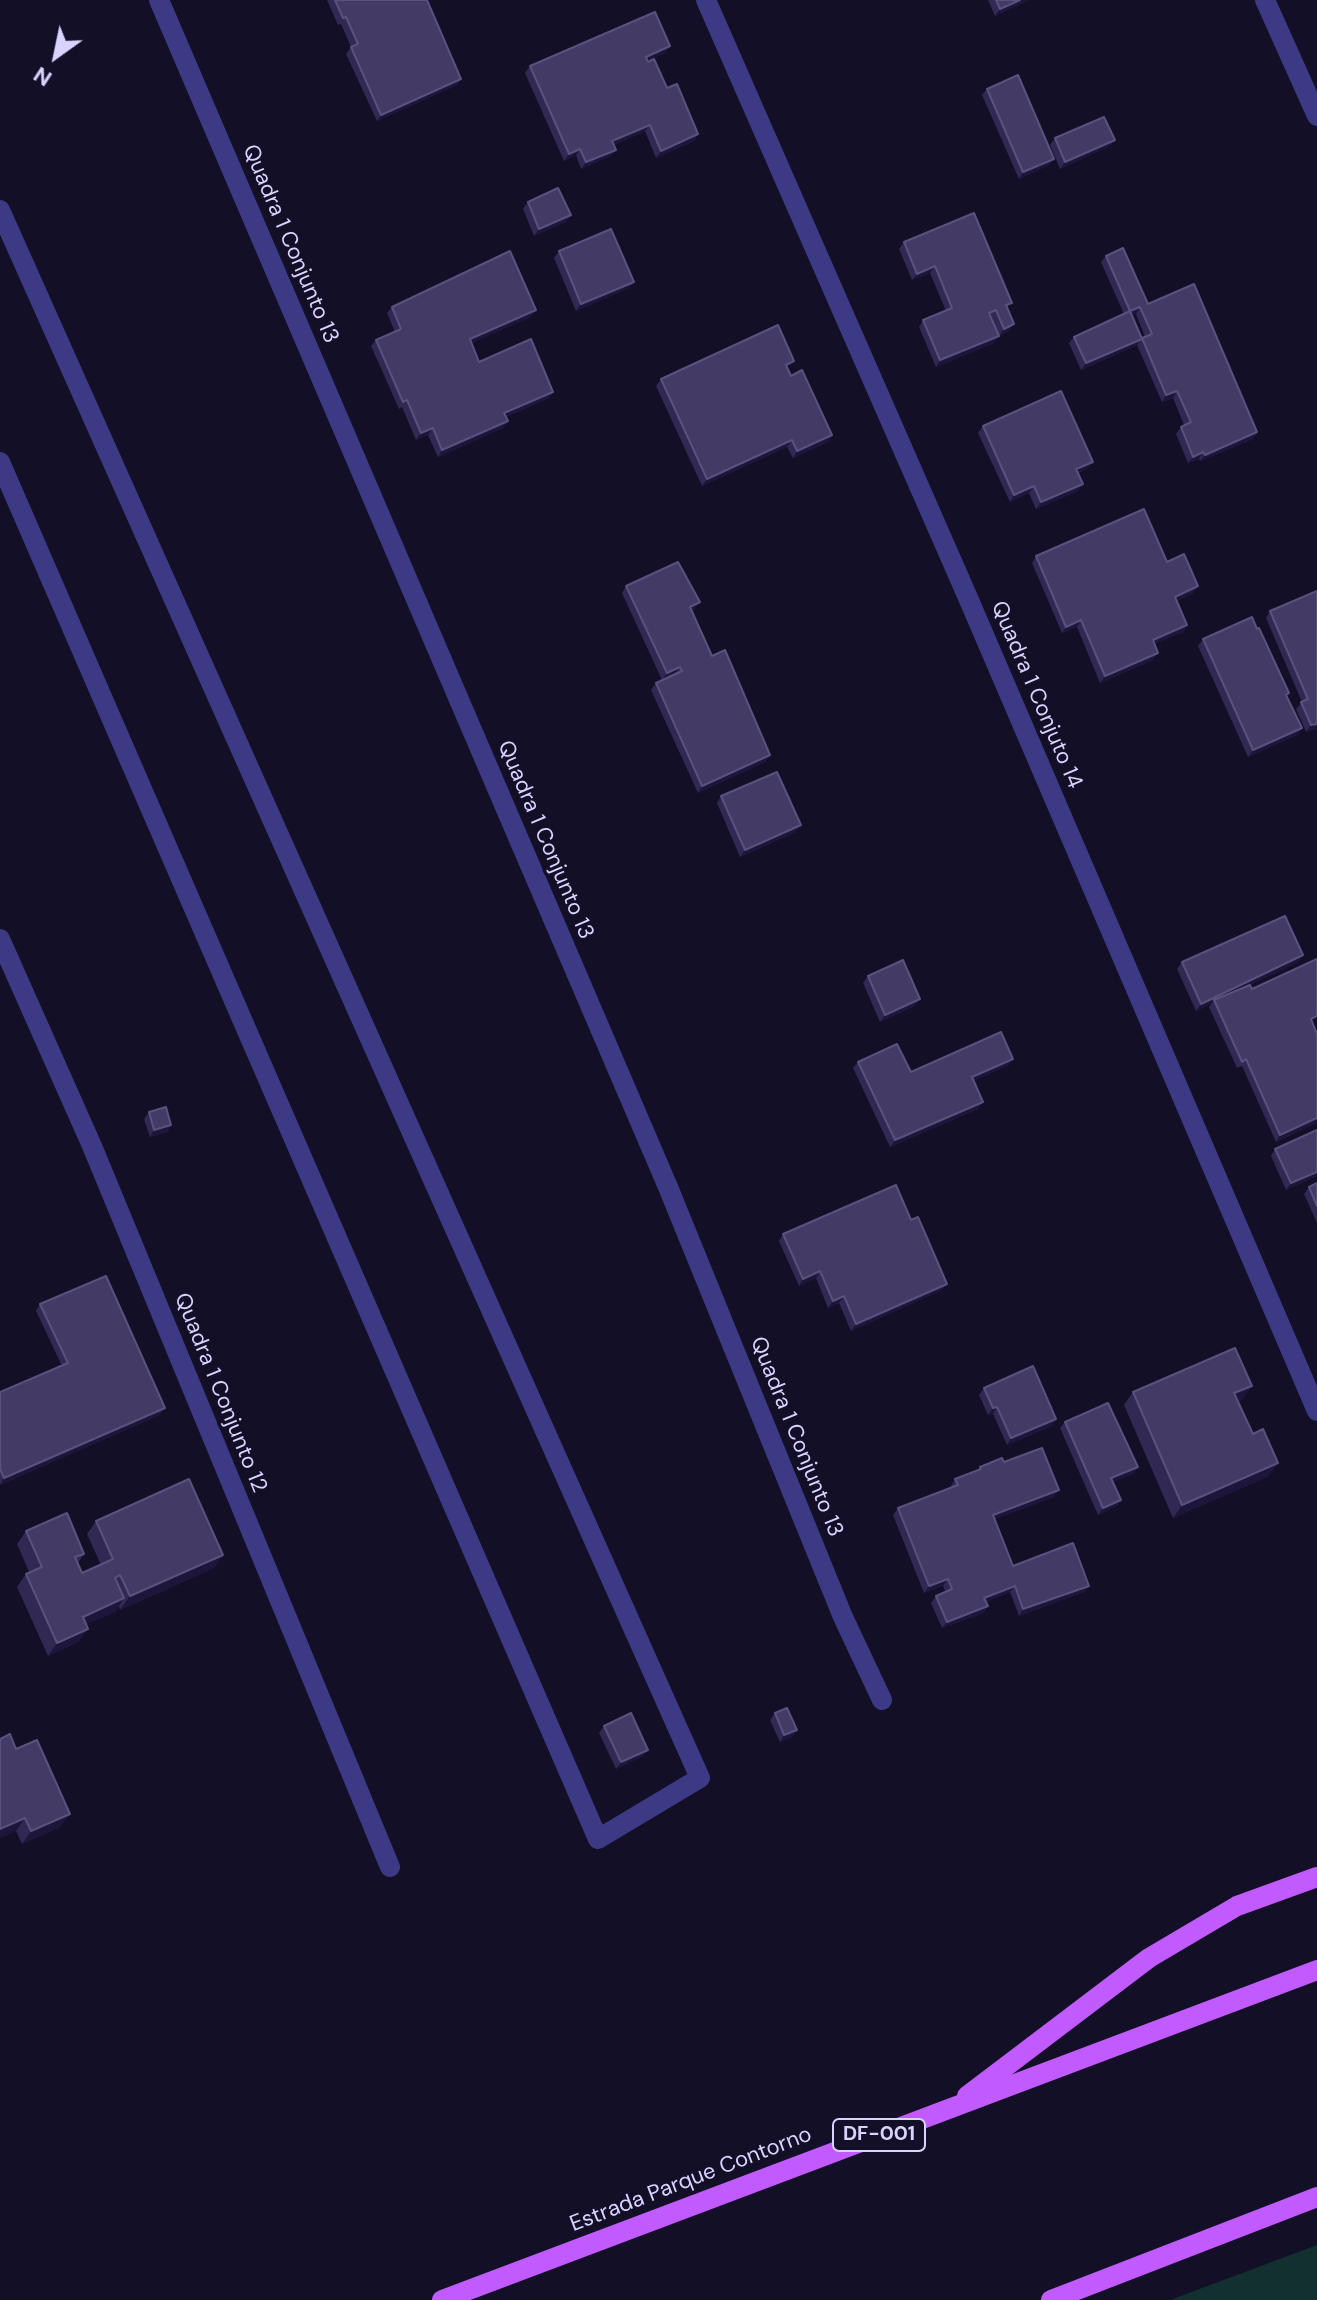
<!DOCTYPE html>
<html>
<head>
<meta charset="utf-8">
<style>
	body { margin:0 }
	#map { position:relative; width:1317px; height:2300px; overflow:hidden; background:#130f26; font-family:"DM Sans",sans-serif }
	canvas { display:block }
	.north { position:absolute; left:16px; top:16px; width:80px; height:80px; -webkit-text-stroke:6px #130f26; paint-order:stroke; rotate:213deg; font-size:22px; font-weight:700; line-height:32px; text-align:center; color:#d9d4ff }
	.north::after { content:''; display:block; margin:auto; width:28px; height:36px; background:#d9d4ff; clip-path:polygon(50% 0,100% 100%,50% 72%,0 100%) }
</style>
</head>
<body>
<div id="map">
<canvas width="1317" height="2300"></canvas>
<div class="north">N</div>
</div>
<script>
const ctx = document.querySelector('canvas').getContext('2d');
ctx.lineJoin = 'round';
function paint(path, color) { ctx.fillStyle = color; ctx.fill(path, 'evenodd'); }
const poly = rows => new Path2D(rows.map(r => 'M' + r).join(''));
function strokePath(path, color, width, dash) { ctx.strokeStyle = color; ctx.lineWidth = width; ctx.lineCap = dash ? 'butt' : 'round'; ctx.setLineDash(dash || []); ctx.stroke(path); }
function label(font, color, halo, rows, align = 'center') {
  ctx.font = font + ' "DM Sans",sans-serif'; ctx.lineWidth = 7; ctx.setLineDash([]); ctx.textBaseline = 'middle'; ctx.strokeStyle = halo; ctx.fillStyle = color; for (const [text, x, y, turn = 0] of rows) {
    ctx.save(); ctx.translate(x, y); ctx.rotate((+turn || 0) * Math.PI / 180); ctx.textAlign = isNaN(turn) ? turn : align; if (halo) ctx.strokeText(text, 0, 0); ctx.fillText(text, 0, 0); ctx.restore();
  }
}
paint(poly([
	[1317,2245,1317,2300,1170,2300]
]), '#12302f');
strokePath(poly([
	[159,0,668,1187,843,1617,882,1700],
	[706,0,969,600,1317,1411],
	[1265,0,1317,116],
	[0,210,700,1778,598,1839,0,462],
	[0,939,92,1146,390,1867]
]), '#3d3a85', 20);
strokePath(poly([
	[967,2096,1149,1958,1237,1906,1317,1877],
	[442,2300,1317,1970],
	[1051,2300,1317,2197]
]), '#c25bff', 20);
paint(poly([
	[327,0,427,0,457,85,377,121,346,54,351,47,341,24,338,25],
	[988,0,1029,0,995,16],
	[670,46,665,53,647,61,698,134,694,141,656,158,645,131,614,145,611,156,581,169,576,155,564,161,525,73,530,66],
	[987,89,1049,165,1019,179,982,95],
	[1055,138,1115,140,1110,146,1060,169,1050,145],
	[528,202,571,215,566,222,534,236,523,209],
	[904,242,1008,308,1009,331,999,336,991,317,994,343,936,367,919,327,923,320,946,311,930,273,912,280,899,249],
	[559,251,629,288,576,311,554,258],
	[1106,256,1257,432,1253,439,1200,461,1199,459,1188,463,1176,434,1181,427,1184,425,1173,398,1162,402,1137,345,1081,370,1069,343,1074,337,1124,314,1101,262],
	[1136,314,1145,337,1142,338,1132,315],
	[392,307,531,317,471,343,479,362,553,392,549,398,506,417,508,421,503,428,438,457,428,435,416,440,402,407,399,409,371,346,376,340,395,332,387,313],
	[790,368,787,369,791,376,832,435,828,442,793,458,787,447,702,486,656,386,661,379],
	[983,426,1088,468,1078,473,1083,484,1078,491,1036,509,1029,493,1010,502,978,433],
	[1036,556,1167,562,1198,586,1193,593,1177,601,1187,625,1183,632,1154,644,1153,660,1100,683,1077,627,1062,633,1032,563],
	[626,586,695,609,692,611,712,656,770,755,765,762,698,793,651,690,656,683,662,680,622,593],
	[1317,591,1317,729,1306,732,1296,709,1302,702,1266,618,1270,611],
	[1203,639,1287,696,1302,728,1297,735,1248,757,1198,646],
	[721,796,796,832,740,857,717,803],
	[1303,955,1298,962,1250,985,1252,989,1312,1023,1317,1034,1317,1123,1276,1142,1242,1066,1237,1068,1209,1007,1212,1003,1196,1011,1177,969,1182,962],
	[868,976,915,1006,880,1022,863,983],
	[858,1062,911,1072,1009,1065,973,1081,978,1109,890,1147,853,1068],
	[149,1112,171,1125,167,1132,150,1137,144,1119],
	[1317,1130,1317,1176,1286,1190,1271,1156,1275,1149],
	[1317,1183,1317,1223,1304,1194,1309,1187],
	[783,1234,942,1290,851,1331,839,1303,828,1308,816,1278,799,1286,779,1241],
	[40,1304,160,1415,0,1485,0,1392,62,1366,36,1311],
	[984,1388,1052,1426,1007,1445,993,1414,988,1415,979,1395],
	[1133,1392,1242,1400,1238,1401,1269,1476,1173,1518,1124,1405],
	[1065,1422,1138,1467,1133,1474,1113,1482,1121,1500,1116,1506,1098,1515,1060,1428],
	[1004,1462,1054,1497,995,1519,1013,1566,1089,1586,1084,1592,1019,1616,1010,1592,986,1602,988,1606,983,1613,942,1628,931,1603,936,1596,946,1592,943,1586,924,1593,893,1515,898,1508,951,1488,951,1486,955,1479,977,1471,980,1467],
	[96,1521,223,1555,214,1568,120,1610,119,1606,115,1612,86,1624,88,1629,78,1642,48,1656,17,1587,26,1574,29,1572,17,1544,26,1531,84,1554,78,1563,82,1573,101,1565,87,1534],
	[775,1713,797,1730,792,1737,780,1742,770,1720],
	[604,1726,643,1756,616,1769,599,1733],
	[0,1739,16,1749,60,1827,22,1844,16,1831,0,1838]
]), '#312854');
paint(poly([
	[1020,0,1029,0,995,16,1000,9],
	[670,46,665,53,641,64,646,57],
	[461,79,457,85,377,121,381,115],
	[650,125,645,131,607,148,612,141],
	[698,134,694,141,656,158,661,151],
	[1115,140,1110,146,1060,169,1065,162],
	[580,149,576,155,564,161,569,154],
	[616,150,611,156,581,169,586,162],
	[1054,159,1049,165,1019,179,1023,172],
	[571,215,566,222,534,236,539,229],
	[935,266,930,273,912,280,917,274],
	[634,282,629,288,576,311,581,304],
	[1140,307,1136,314,1126,318,1130,311],
	[536,310,531,317,465,346,470,339],
	[1014,324,1009,331,999,336,1004,329],
	[999,336,994,343,936,367,940,360],
	[1142,339,1137,345,1081,370,1086,363],
	[1177,391,1173,398,1162,402,1166,395],
	[553,392,549,398,499,420,504,413],
	[508,421,503,428,438,457,442,450],
	[433,428,428,435,416,440,421,433],
	[1257,432,1253,439,1200,461,1205,455],
	[832,435,828,442,793,458,797,451],
	[792,440,787,447,702,486,707,479],
	[1203,452,1199,459,1188,463,1193,457],
	[1093,462,1088,468,1071,476,1076,469],
	[1083,484,1078,491,1036,509,1041,502],
	[1034,486,1029,493,1010,502,1014,495],
	[1198,586,1193,593,1170,604,1175,597],
	[700,602,695,609,685,614,690,607],
	[1081,620,1077,627,1062,633,1066,627],
	[1187,625,1183,632,1148,647,1153,640],
	[1158,653,1153,660,1100,683,1105,676],
	[680,667,675,673,662,680,667,673],
	[1317,724,1317,729,1306,732,1311,725],
	[1302,728,1297,735,1248,757,1253,750],
	[770,755,765,762,698,793,702,786],
	[801,825,796,832,740,857,745,850],
	[1303,955,1298,962,1215,1002,1214,1000,1212,1003,1196,1011,1201,1004],
	[920,999,915,1006,880,1022,885,1015],
	[1013,1059,1009,1065,967,1084,972,1077],
	[983,1102,978,1109,890,1147,895,1140],
	[1317,1118,1317,1123,1276,1142,1280,1135],
	[171,1125,167,1132,150,1137,154,1130],
	[1317,1172,1317,1176,1286,1190,1291,1183],
	[820,1271,816,1278,799,1286,803,1279],
	[947,1284,942,1290,851,1331,856,1324],
	[844,1296,839,1303,828,1308,833,1301],
	[1252,1386,1242,1400,1225,1406,1234,1393],
	[997,1407,993,1414,988,1415,993,1408],
	[165,1408,160,1415,0,1485,4,1478],
	[1056,1419,1052,1426,1007,1445,1011,1438],
	[1278,1463,1269,1476,1173,1518,1182,1505],
	[1138,1467,1133,1474,1106,1485,1111,1478],
	[1059,1490,1054,1497,988,1522,993,1515],
	[1121,1500,1116,1506,1098,1515,1103,1508],
	[223,1555,214,1568,120,1610,130,1596],
	[948,1579,943,1586,924,1593,929,1586],
	[1015,1586,1010,1592,979,1605,984,1598],
	[1089,1586,1084,1592,1019,1616,1023,1609],
	[124,1598,115,1612,73,1630,83,1617],
	[988,1606,983,1613,942,1628,947,1622],
	[88,1629,78,1642,48,1656,57,1643],
	[797,1730,792,1737,780,1742,784,1735],
	[648,1750,643,1756,616,1769,621,1762],
	[70,1814,60,1827,22,1844,31,1831],
	[25,1818,16,1831,0,1838,0,1829]
]), '#1d163a');
const building = poly([
	[335,0,427,0,461,79,381,115,351,47,358,44,346,17,343,18,335,0],
	[996,0,1020,0,1000,9,996,0],
	[655,12,670,46,646,57,648,62,654,59,667,88,677,84,698,134,661,151,650,125,612,141,616,150,586,162,580,149,569,154,530,66,655,12],
	[1018,75,1054,159,1023,172,987,89,1018,75],
	[1104,117,1115,140,1065,162,1055,138,1104,117],
	[558,188,571,215,539,229,528,202,558,188],
	[974,213,1012,303,1006,305,1014,324,1004,329,996,310,989,313,999,336,940,360,923,320,952,308,935,266,917,274,904,242,974,213],
	[611,229,634,282,581,304,559,251,611,229],
	[1123,248,1148,304,1194,284,1257,432,1205,455,1203,452,1193,457,1181,427,1191,422,1177,391,1166,395,1142,338,1152,334,1140,307,1130,311,1106,256,1123,248],
	[510,251,536,310,470,339,479,362,531,339,553,392,504,413,508,421,442,450,433,428,421,433,407,400,403,402,376,340,401,329,392,307,510,251],
	[1130,311,1142,339,1086,363,1074,337,1130,311],
	[778,325,794,361,786,365,791,376,802,370,832,435,797,451,792,440,707,479,661,379,778,325],
	[1061,391,1093,462,1076,469,1083,484,1041,502,1034,486,1014,495,983,426,1061,391],
	[1144,509,1167,562,1184,554,1198,586,1175,597,1187,625,1153,640,1158,653,1105,676,1081,620,1066,627,1036,556,1144,509],
	[678,562,700,602,690,607,712,656,725,650,770,755,702,786,656,683,682,671,680,667,667,673,626,586,678,562],
	[1317,591,1317,724,1311,725,1301,702,1308,699,1270,611,1317,591],
	[1252,617,1257,629,1259,628,1289,693,1286,695,1302,728,1253,750,1203,639,1252,617],
	[777,772,801,825,745,850,721,796,777,772],
	[1285,916,1303,955,1201,1004,1182,962,1285,916],
	[1317,959,1317,1016,1311,1019,1317,1034,1317,1118,1280,1135,1246,1059,1242,1062,1214,1000,1250,985,1252,989,1317,959],
	[903,960,920,999,885,1015,868,976,903,960],
	[1001,1032,1013,1059,972,1077,983,1102,895,1140,858,1062,897,1044,911,1072,1001,1032],
	[166,1107,171,1125,154,1130,149,1112,166,1107],
	[1317,1130,1317,1172,1291,1183,1275,1149,1317,1130],
	[1317,1183,1317,1206,1309,1187,1317,1183],
	[896,1185,911,1220,918,1217,947,1284,856,1324,844,1296,833,1301,820,1271,803,1279,783,1234,896,1185],
	[106,1276,165,1408,4,1478,0,1469,0,1392,68,1363,40,1304,106,1276],
	[1235,1348,1252,1386,1234,1393,1253,1434,1263,1429,1278,1463,1182,1505,1133,1392,1235,1348],
	[1033,1366,1056,1419,1011,1438,997,1407,993,1408,984,1388,1033,1366],
	[1108,1403,1138,1467,1111,1478,1121,1500,1103,1508,1065,1422,1108,1403],
	[1042,1448,1059,1490,993,1515,1013,1566,1073,1543,1089,1586,1023,1609,1015,1586,984,1598,988,1606,947,1622,936,1596,952,1589,948,1579,929,1586,898,1508,958,1485,955,1479,981,1469,980,1467,1002,1458,1004,1462,1042,1448],
	[189,1479,223,1555,130,1596,120,1575,115,1578,124,1598,83,1617,88,1629,57,1643,26,1574,42,1567,26,1531,67,1513,84,1554,75,1557,82,1573,113,1559,96,1521,189,1479],
	[787,1708,797,1730,784,1735,775,1713,787,1708],
	[631,1713,648,1750,621,1762,604,1726,631,1713],
	[10,1734,16,1749,37,1740,70,1814,31,1831,25,1818,0,1829,0,1739,10,1734]
]);
paint(building, '#433a66');
strokePath(building, '#5a527e', 2);
for (const [x, y, w] of [
	[879,2135,92]
]) { const box = new Path2D(); box.roundRect(x - w / 2, y - 16, w, 32, 6); ctx.fillStyle = '#130f26'; ctx.fill(box); strokePath(box, '#d9d4ff', 2); }
label('bold 20px', '#d9d4ff', null, [
	["DF-001",879,2135]
]);
label('22px', '#d9d4ff', '#130f26', [
	["Quadra 1 Conjunto 13",290,244,67],
	["Quadra 1 Conjuto 14",1036,695,67],
	["Quadra 1 Conjunto 13",545,840,67],
	["Quadra 1 Conjunto 12",220,1393,68],
	["Quadra 1 Conjunto 13",796,1437,68],
	["Estrada Parque Contorno",691,2180,-21]
]);
</script>
</body>
</html>
